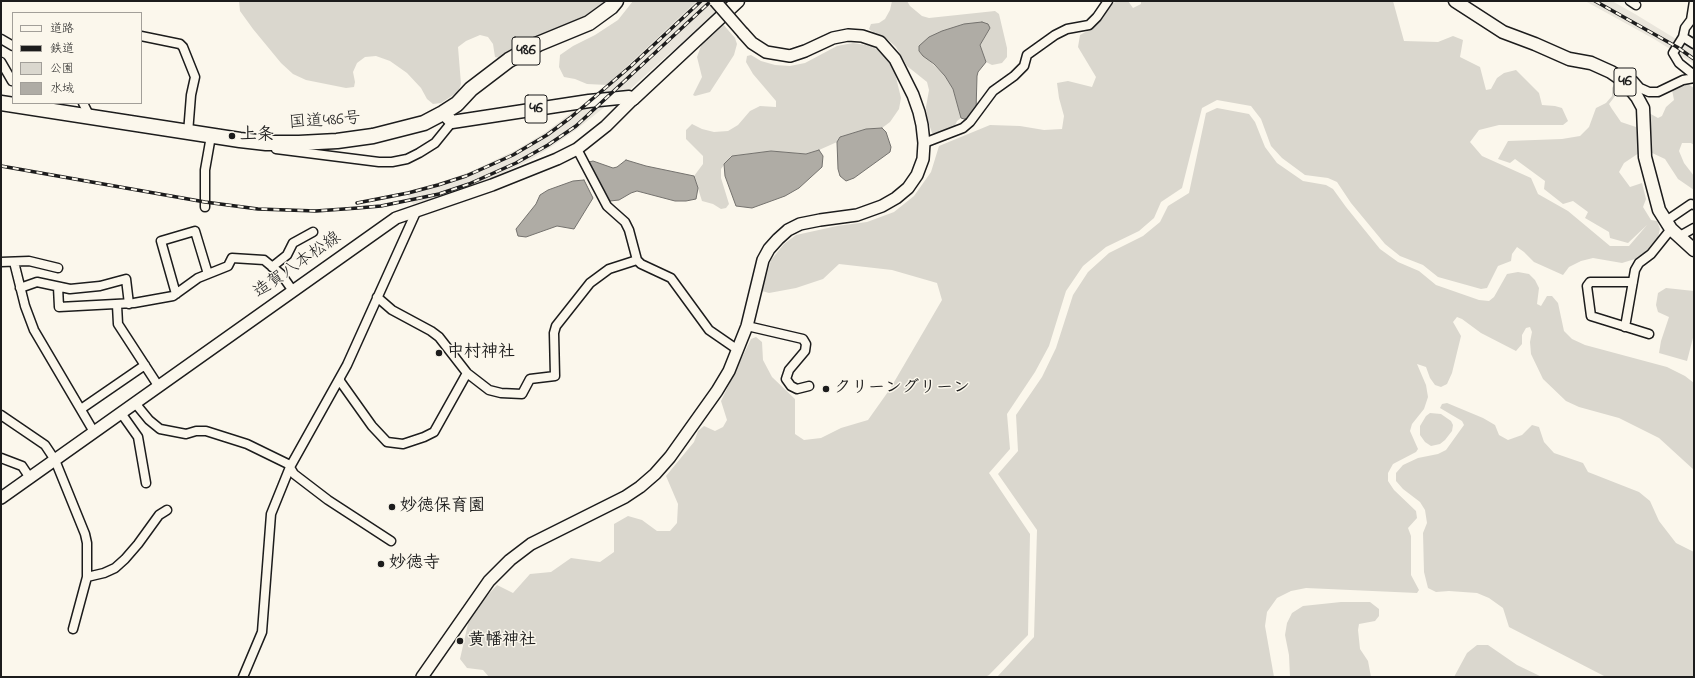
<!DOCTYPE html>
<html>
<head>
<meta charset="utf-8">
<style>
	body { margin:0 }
	#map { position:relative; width:1695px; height:678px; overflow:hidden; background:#fbf7ec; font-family:"Indie Flower","Klee One",sans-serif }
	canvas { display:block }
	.frame { position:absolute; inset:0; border:2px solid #1c1c1c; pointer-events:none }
	.legend { position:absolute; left:12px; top:12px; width:130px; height:92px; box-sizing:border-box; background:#fbf7ec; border:1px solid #a29f99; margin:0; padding:5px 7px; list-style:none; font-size:12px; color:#1c1c1c }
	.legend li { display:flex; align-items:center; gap:8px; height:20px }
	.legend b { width:20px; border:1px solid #a29f99 }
</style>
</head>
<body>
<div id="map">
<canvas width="1695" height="678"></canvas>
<div class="frame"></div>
<ul class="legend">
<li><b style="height:5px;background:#fbf7ec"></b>道路</li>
<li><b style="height:5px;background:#1c1c1c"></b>鉄道</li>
<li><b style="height:11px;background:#dad7ce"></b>公園</li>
<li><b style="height:11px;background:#afaca5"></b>水域</li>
</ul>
</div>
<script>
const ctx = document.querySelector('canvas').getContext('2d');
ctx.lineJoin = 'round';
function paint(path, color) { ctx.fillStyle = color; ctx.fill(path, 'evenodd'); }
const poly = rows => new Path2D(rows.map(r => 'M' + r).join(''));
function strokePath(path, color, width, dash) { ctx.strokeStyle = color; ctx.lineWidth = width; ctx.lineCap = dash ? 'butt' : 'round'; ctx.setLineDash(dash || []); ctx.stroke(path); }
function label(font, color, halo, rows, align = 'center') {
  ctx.font = font + ' "Indie Flower","Klee One",sans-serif'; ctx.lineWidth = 3; ctx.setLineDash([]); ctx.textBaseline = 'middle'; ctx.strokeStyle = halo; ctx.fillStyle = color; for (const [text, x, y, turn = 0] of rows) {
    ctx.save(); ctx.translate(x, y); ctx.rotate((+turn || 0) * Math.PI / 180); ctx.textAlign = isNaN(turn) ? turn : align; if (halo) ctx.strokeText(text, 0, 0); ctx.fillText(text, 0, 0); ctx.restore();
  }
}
paint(poly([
	[697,1,734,1,694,36,670,53,615,103,606,106,577,129,551,147,528,161,477,185,452,194,413,204,406,192,447,180,472,171,516,150,546,132,607,85],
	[1585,1,1612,1,1635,14,1694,50,1694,64,1654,39]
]), '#eae6dc');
paint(poly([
	[239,1,612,1,602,10,500,58,495,57,493,44,488,37,480,35,466,41,458,47,461,84,458,92,441,103,433,104,427,99,421,88,407,73,390,61,376,56,365,57,357,63,353,72,355,82,354,87,346,88,306,80,293,74,281,63,253,29,240,11],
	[633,1,697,1,607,85,587,84,575,79,564,77,559,67,560,55,573,46,595,35,618,20],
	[892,1,907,1,910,6,922,16,929,18,995,11,999,14,1007,48,1007,57,1002,63,992,65,986,62,980,45,990,28,964,24,929,37,919,51,945,76,953,89,961,118,957,121,954,128,937,134,932,133,927,118,926,107,929,90,927,82,907,66,896,47,887,39,874,33,869,29,871,24,879,23,885,19,890,10],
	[1118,1,1128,1,1133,8,1141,4,1141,1,1393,1,1404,41,1438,42,1453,36,1463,40,1460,57,1480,67,1486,90,1491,89,1497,78,1504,73,1516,70,1539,93,1542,105,1555,106,1562,108,1568,121,1563,125,1499,125,1479,130,1470,142,1482,156,1531,178,1538,194,1568,211,1610,246,1629,246,1647,225,1628,243,1610,238,1609,232,1585,218,1588,212,1573,201,1563,204,1544,189,1545,181,1515,159,1510,163,1498,159,1508,141,1562,139,1580,136,1589,127,1596,108,1606,103,1612,96,1612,88,1616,81,1622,87,1609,104,1612,109,1621,122,1636,127,1637,116,1639,116,1639,153,1624,163,1619,172,1630,187,1642,183,1646,199,1643,207,1651,220,1657,221,1660,229,1658,237,1645,252,1635,259,1622,263,1593,258,1581,261,1569,267,1563,275,1534,262,1524,252,1517,247,1512,254,1511,261,1498,266,1487,288,1481,289,1438,277,1423,265,1400,256,1385,244,1351,203,1337,182,1328,178,1305,175,1282,158,1271,146,1261,119,1251,106,1217,100,1202,108,1182,188,1161,202,1154,218,1139,231,1106,247,1083,266,1066,291,1049,346,1035,372,1007,414,1010,449,989,473,1030,534,1028,635,989,675,985,677,489,677,483,670,467,668,460,659,470,615,497,585,513,593,530,574,551,572,571,558,600,562,614,552,614,524,628,516,642,520,657,531,670,531,677,523,678,504,666,476,694,442,698,431,704,426,715,431,723,427,727,420,721,401,751,339,756,337,762,342,763,360,772,377,795,399,795,434,804,440,821,438,841,428,868,420,890,389,942,300,937,283,892,270,839,264,823,279,796,288,769,293,762,291,771,260,784,244,796,235,837,226,867,222,894,212,914,196,931,172,939,146,990,125,1020,126,1044,130,1062,129,1064,116,1059,98,1057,83,1068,81,1092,87,1096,77,1078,47,1080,35,1093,28,1103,18,1111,4],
	[722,23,735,38,737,44,734,55,710,92,695,96,693,95,702,77,697,57,702,43],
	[853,43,872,46,882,52,894,69,901,98,899,109,890,122,882,128,866,129,840,137,837,142,819,150,807,154,771,151,731,156,721,169,721,178,729,204,726,208,721,209,713,204,702,201,694,176,703,164,703,156,686,139,686,130,692,124,702,129,714,132,728,131,738,125,750,111,760,106,776,107,776,101,753,74,746,62,747,56,751,55,761,61,775,65,790,66,805,63,837,46],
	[1688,84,1694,88,1694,145,1691,143,1682,143,1679,151,1684,163,1694,176,1694,190,1678,179,1665,159,1650,152,1649,113,1658,118,1662,116,1666,107,1674,100,1672,90],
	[1217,108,1249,114,1255,122,1265,147,1277,163,1303,181,1326,185,1333,189,1346,207,1380,249,1398,262,1419,271,1436,285,1479,300,1489,301,1494,297,1507,274,1518,272,1529,274,1535,280,1539,288,1537,304,1541,306,1547,296,1552,296,1558,303,1564,331,1572,339,1585,345,1667,367,1685,376,1694,383,1694,470,1659,438,1619,418,1579,407,1566,401,1543,379,1531,354,1530,342,1532,332,1530,327,1526,328,1522,335,1522,344,1516,351,1481,333,1462,319,1457,317,1453,322,1461,336,1452,373,1447,384,1441,387,1435,385,1430,378,1426,367,1417,364,1426,385,1428,397,1424,409,1412,424,1410,431,1418,449,1416,452,1393,464,1388,473,1388,481,1394,490,1416,511,1417,518,1408,528,1411,536,1411,575,1419,590,1417,593,1306,588,1291,591,1277,598,1267,612,1265,626,1274,677,997,677,1034,637,1037,530,998,474,1018,451,1016,415,1042,377,1056,348,1073,295,1088,272,1109,253,1143,236,1160,222,1168,206,1189,193,1206,113],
	[1666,288,1694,291,1694,334,1687,361,1659,353,1661,341,1669,317,1658,312,1656,305,1658,293],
	[1447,403,1483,418,1495,425,1499,435,1508,440,1522,435,1532,425,1539,427,1544,442,1554,453,1583,463,1588,472,1639,492,1650,501,1659,521,1676,543,1694,552,1694,677,1606,677,1509,627,1503,608,1489,598,1477,593,1449,591,1436,592,1428,588,1424,572,1423,533,1427,523,1425,510,1420,502,1403,489,1396,481,1396,473,1403,465,1418,458,1438,454,1446,450,1464,425,1462,421,1440,408,1442,404],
	[1430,413,1441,414,1451,421,1453,425,1452,431,1445,440,1440,444,1431,446,1425,442,1420,435,1420,426,1426,416],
	[1341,602,1370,602,1379,609,1379,616,1375,621,1359,624,1358,630,1360,649,1368,661,1371,677,1290,677,1289,655,1285,635,1287,623,1292,613,1303,606],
	[1477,645,1488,645,1517,665,1542,677,1454,677,1467,653]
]), '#dad7ce');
const water = poly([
	[982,22,988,24,990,28,980,45,986,62,978,72,977,76,976,111,968,119,964,119,961,118,953,89,945,76,934,64,923,56,919,51,919,46,929,37,942,31,964,24,982,22],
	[882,128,886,132,891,147,890,152,854,178,846,181,840,176,838,169,837,142,840,137,866,129,882,128],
	[819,150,823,156,822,167,799,188,785,196,752,208,736,206,725,176,724,164,732,156,771,151,806,154,819,150],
	[626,160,646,166,694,176,698,188,696,199,686,201,675,201,637,191,631,193,619,200,610,201,601,191,589,162,593,161,613,168,617,167,626,160],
	[584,180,593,198,574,229,557,226,526,237,518,236,516,229,536,204,540,195,548,190,573,181,584,180]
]);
paint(water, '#afaca5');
strokePath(water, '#74726e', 1);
const street = poly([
	[1630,1,1636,5],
	[141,36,180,44,183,47,195,77,191,95,188,133],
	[1683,37,1694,44],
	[1,39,13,46],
	[1,62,12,81],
	[1624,81,1629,78,1634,81,1640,88,1649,92,1658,92,1683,80,1694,78,1694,75,1679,63,1673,53,1683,37,1685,28,1691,20,1694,1],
	[83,103,87,111,86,116],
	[924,143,963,128,970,122,993,91,1014,76,1024,66,1027,55,1055,35,1067,29,1089,25,1097,17,1108,1],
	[276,149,379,162,392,162,407,159,419,153,435,143,452,122],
	[577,149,607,206,625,222,629,230,637,260,641,264,671,278,709,330,738,350],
	[205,207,205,170,211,136],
	[1666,221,1691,204,1694,205],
	[1678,237,1694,228],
	[1,262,29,261,58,268],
	[14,262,25,306,34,330,94,432],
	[272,267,287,255,293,243,313,232],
	[1633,282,1590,282,1587,286,1591,316,1649,334],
	[58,287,59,307,134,303,173,296,198,278,228,266,232,258,264,260,281,274,293,291],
	[20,288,37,282,70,289,100,286,126,279,129,304],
	[176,294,161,241,195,231,208,274],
	[377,297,392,310,431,331,439,337,467,373,489,390,501,393,522,394,530,379,555,376,554,333,556,326,590,283,609,269,637,260],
	[117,305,118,324,159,387],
	[747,326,803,339,806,344,805,351,789,370,786,379,791,386,797,389,809,386],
	[1625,327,1635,270,1639,263,1651,254,1671,229],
	[340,378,340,381,372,426,387,442,403,444,424,437,434,432,467,373],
	[135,403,149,420,160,429,186,434,196,431,206,431,247,444,288,464,294,474,328,500,391,541],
	[81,409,145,365],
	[121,413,138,437,146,483],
	[1,415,45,445,55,460,85,534,87,543,87,577,73,629],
	[1,458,22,466,30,478],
	[87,577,104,573,115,568,125,559,138,544,159,515,167,510],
	[243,677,262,632,271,514,290,467,347,365,416,212]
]);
const secondary = poly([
	[1,498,396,218,492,185,557,159,577,149,606,126,633,99],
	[422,677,489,581,510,560,531,544,625,497,640,487,655,474,670,457,717,391,729,371,747,326,763,260,769,249,778,239,788,230,800,224,820,220,857,215,882,206,896,198,908,188,917,175,923,159,924,143,922,125,919,112,913,95,895,59,880,42,862,36,848,35,833,38,805,51,790,56,766,52,752,43,743,33]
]);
const primary = poly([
	[1455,1,1503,32,1535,44,1569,59,1591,63,1611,72,1624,81,1637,97,1643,108,1645,157,1659,210,1671,229,1694,250],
	[443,113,452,122,589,101,629,97,633,99,738,1]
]);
const highway = poly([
	[1,103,240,140,266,143,299,143,337,141,373,136,424,123,443,113,457,104,471,89,509,60,538,44,589,23,611,7,616,1]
]);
strokePath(street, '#1c1c1c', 11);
strokePath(secondary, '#1c1c1c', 14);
strokePath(primary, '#1c1c1c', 15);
strokePath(highway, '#1c1c1c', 17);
strokePath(street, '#fbf7ec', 8);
strokePath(secondary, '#fbf7ec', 11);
strokePath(primary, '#fbf7ec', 12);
strokePath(highway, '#fbf7ec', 14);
const rail = poly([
	[1595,1,1677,47,1694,59],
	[1,166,205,202,258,209,316,211,358,208,381,206,439,194,469,184,516,163,548,145,576,126,711,1],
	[357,203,408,193,438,185,466,176,513,155,547,135,570,118,631,66,701,1]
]);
strokePath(rail, '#1c1c1c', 3.5);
strokePath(rail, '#fbf7ec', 2, [6]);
const secondaryBridge = poly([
	[715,1,743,33]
]);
strokePath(secondaryBridge, '#1c1c1c', 14, []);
strokePath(secondaryBridge, '#fbf7ec', 11);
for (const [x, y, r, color] of [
	[232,136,4,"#1c1c1c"],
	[439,353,4,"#1c1c1c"],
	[826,389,4,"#1c1c1c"],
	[392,507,4,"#1c1c1c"],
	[381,564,4,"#1c1c1c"],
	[460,641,4,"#1c1c1c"]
]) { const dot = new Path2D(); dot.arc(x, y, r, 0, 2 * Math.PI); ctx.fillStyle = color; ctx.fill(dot); strokePath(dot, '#fbf7ec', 1.5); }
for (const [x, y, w] of [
	[526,51,28],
	[1625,82,22],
	[536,109,22]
]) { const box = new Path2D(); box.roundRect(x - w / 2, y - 14, w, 28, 3); ctx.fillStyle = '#fbf7ec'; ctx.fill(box); strokePath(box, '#1c1c1c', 1); }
label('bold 16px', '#1c1c1c', null, [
	["486",526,51],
	["46",1625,82],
	["46",536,109]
]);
label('17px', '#1c1c1c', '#fbf7ec', [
	["国道486号",325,122,-4],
	["造賀八本松線",298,266,-35]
]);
label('bold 17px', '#1c1c1c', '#fbf7ec', [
	["上条",240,136],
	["中村神社",447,353],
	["クリーングリーン",834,389],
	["妙徳保育園",400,507],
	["妙徳寺",389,564],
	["黄幡神社",468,641]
], 'left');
</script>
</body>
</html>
